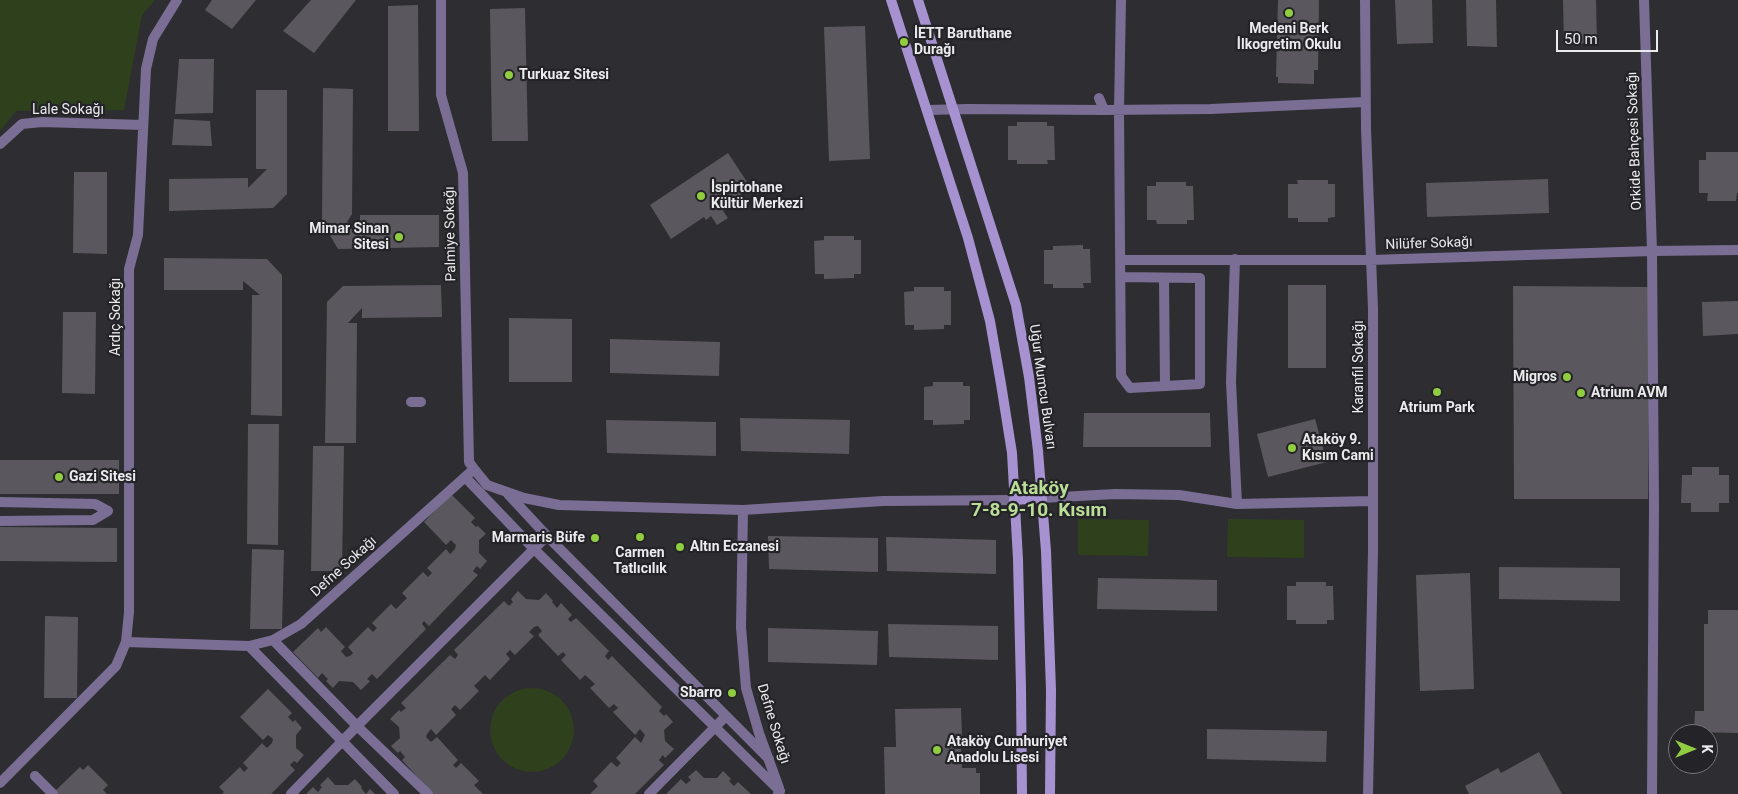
<!DOCTYPE html>
<html>
<head>
<meta charset="utf-8">
<style>
	body { margin:0 }
	#map { position:relative; width:1738px; height:794px; overflow:hidden; background:#2e2d31; font-family:Roboto,sans-serif }
	canvas { display:block }
	.north { position:absolute; left:1668px; top:724px; width:50px; height:50px; box-sizing:border-box; background:#242327; border:1px solid #747377; border-radius:50%; rotate:90deg; font-size:14px; font-weight:700; line-height:20px; text-align:center; color:#ebebee }
	.north::after { content:''; display:block; margin:auto; width:18px; height:22px; background:#90cd41; clip-path:polygon(50% 0,100% 100%,50% 72%,0 100%) }
	.scale { position:absolute; left:1556px; top:30px; width:102px; height:22px; box-sizing:border-box; border:2px solid #ebebee; border-top:0; padding-left:6px; font-size:15px; line-height:18px; white-space:nowrap; color:#ebebee; -webkit-text-stroke:4px #242327; paint-order:stroke }
</style>
</head>
<body>
<div id="map">
<canvas width="1738" height="794"></canvas>
<div class="north">K</div>
<div class="scale">50 m</div>
</div>
<script>
const c = document.querySelector('canvas').getContext('2d');
c.lineJoin = 'round';
function fillPath(path, color) {
  c.fillStyle = color;
  c.fill(path, 'evenodd');
}
function poly(rows) {
  const path = new Path2D();
  for (const r of rows) {
    if (r.length === 3) {
      path.moveTo(r[0] + r[2], r[1]);
      path.arc(r[0], r[1], r[2], 0, 2 * Math.PI);
      continue;
    }
    path.moveTo(r[0], r[1]);
    for (let i = 2; i < r.length; i += 2) path.lineTo(r[i], r[i + 1]);
  }
  return path;
}
function strokePath(path, color, width, dash) {
  c.strokeStyle = color;
  c.lineWidth = width;
  c.lineCap = dash ? 'butt' : 'round';
  c.setLineDash(dash || []);
  c.stroke(path);
}
function write(font, color, halo, rows, align = 'center') {
  c.font = font + ' Roboto,sans-serif';
  c.lineWidth = 4.5;
  c.setLineDash([]);
  c.textBaseline = 'middle';
  c.strokeStyle = halo;
  c.fillStyle = color;
  for (const [text, x, y, turn = 0] of rows) {
    c.save();
    c.translate(x, y);
    c.rotate((+turn || 0) * Math.PI / 180);
    c.textAlign = isNaN(turn) ? turn : align;
    if (halo) c.strokeText(text, 0, 0);
    c.fillText(text, 0, 0);
    c.restore();
  }
}
fillPath(poly([
	[0,0,155,0,142,15,124,110,16,111,0,131],
	[1078,519,1149,520,1148,556,1078,555],
	[1228,519,1304,520,1304,558,1227,557],
	[532,730,42]
]), '#2f401d');
fillPath(poly([
	[212,0,256,0,232,29,205,10],
	[311,0,356,0,314,53,283,31],
	[1278,0,1319,0,1318,70,1314,70,1314,84,1278,83,1278,77,1276,77],
	[1395,0,1432,0,1433,43,1397,44],
	[1466,0,1496,0,1497,47,1467,46],
	[1563,0,1596,0,1597,43,1564,44],
	[418,5,419,131,388,131,388,6],
	[525,8,528,141,492,141,490,9],
	[865,26,870,159,829,161,824,27],
	[179,59,214,59,213,113,175,114],
	[323,88,353,89,352,214,347,222,360,227,360,215,439,215,439,247,338,249,322,222],
	[256,90,287,90,287,194,273,208,169,211,169,179,248,178,248,188,267,169,256,169],
	[174,119,210,121,212,146,172,145],
	[1017,122,1047,122,1047,126,1054,126,1055,160,1047,160,1048,164,1017,164,1017,160,1008,160,1008,126,1017,126],
	[1706,152,1738,152,1738,193,1737,193,1736,201,1707,201,1708,193,1699,193,1699,160,1706,160],
	[728,153,751,188,727,204,729,207,723,211,728,218,717,225,711,216,706,220,704,217,671,239,650,205],
	[74,172,107,172,107,254,73,253],
	[1548,179,1549,213,1427,217,1426,183],
	[1297,180,1328,180,1328,184,1335,184,1335,217,1328,218,1328,222,1298,222,1298,218,1288,218,1288,184,1298,184],
	[1156,182,1186,182,1186,186,1193,186,1194,220,1187,220,1187,224,1157,224,1156,220,1147,220,1147,186,1156,186],
	[824,236,854,236,854,240,861,240,861,274,854,274,854,278,824,279,824,274,815,274,814,241,824,240],
	[1083,245,1083,249,1090,249,1091,283,1083,283,1084,288,1053,288,1053,284,1044,284,1044,250,1053,250,1053,246],
	[164,258,267,259,282,275,282,416,251,415,252,295,260,295,243,281,243,290,164,290],
	[441,285,442,317,362,318,362,308,348,323,357,323,356,443,325,443,327,302,343,286],
	[1288,285,1326,285,1326,368,1288,368],
	[1513,286,1649,287,1648,499,1514,499],
	[914,287,944,287,944,291,951,291,951,325,944,325,944,329,914,330,914,325,905,325,904,292,914,291],
	[1738,301,1738,334,1703,336,1702,302],
	[63,312,96,312,95,394,62,393],
	[509,318,572,319,572,382,509,382],
	[610,339,720,342,719,376,610,373],
	[933,382,963,382,963,386,970,386,970,420,964,420,964,424,933,425,933,420,924,420,924,387,933,386],
	[1084,413,1210,413,1211,447,1083,447],
	[740,418,850,420,849,454,741,451],
	[1315,419,1327,462,1268,477,1257,434],
	[606,420,716,422,716,456,607,453],
	[248,424,279,424,278,545,247,544],
	[313,446,344,446,342,571,311,571],
	[0,460,119,460,119,494,0,494],
	[1692,467,1719,467,1719,475,1729,475,1729,503,1719,503,1719,512,1691,512,1691,503,1681,503,1682,475,1692,475],
	[451,494,475,518,471,522,476,527,478,526,486,534,479,540,479,553,487,561,480,569,477,566,473,571,478,575,429,626,424,621,422,624,426,629,377,679,372,674,367,679,370,681,361,690,353,682,339,681,333,688,326,681,328,679,322,673,318,678,293,652,318,628,321,632,326,627,345,647,341,651,346,657,350,656,353,653,348,647,368,627,373,632,377,628,372,623,391,604,396,609,407,598,402,593,423,572,428,577,432,573,427,568,446,549,450,554,455,549,456,545,451,540,446,545,424,522],
	[0,527,117,528,117,562,0,561],
	[768,536,878,538,878,572,769,569],
	[886,537,996,540,996,574,887,571],
	[252,549,284,550,282,629,250,629],
	[1499,567,1620,568,1620,601,1499,599],
	[1470,573,1474,689,1420,691,1416,575],
	[1098,578,1217,580,1217,611,1097,609],
	[1296,582,1326,582,1326,586,1333,586,1334,620,1327,620,1327,624,1296,624,1296,620,1287,620,1287,586,1296,586],
	[518,591,526,599,539,600,546,593,553,601,552,602,557,608,561,603,572,615,568,619,571,622,576,618,609,651,605,656,608,660,612,656,662,707,659,711,664,716,666,714,673,722,664,730,665,741,674,749,665,758,663,755,659,760,664,765,635,794,590,794,598,786,593,781,611,762,617,767,621,763,616,758,635,737,641,743,645,735,640,729,635,735,613,712,618,708,614,704,609,708,590,688,595,684,585,675,580,680,561,660,566,655,563,652,558,656,538,635,542,631,538,626,534,627,529,632,534,636,515,655,510,650,506,654,510,659,490,680,485,675,474,686,479,691,460,710,455,705,451,709,456,715,436,735,431,729,427,734,426,737,431,742,437,737,458,760,453,765,456,768,461,763,479,781,474,785,483,794,433,794,402,760,405,757,400,751,398,753,391,746,400,738,399,727,390,719,399,710,401,712,406,708,401,703,450,655,455,659,458,655,454,650,504,601,509,606,513,602,511,599],
	[1708,610,1738,610,1738,733,1694,732,1695,711,1704,711,1704,624,1708,624],
	[45,616,78,617,77,698,44,698],
	[888,624,998,626,998,660,889,657],
	[768,628,878,631,877,665,768,662],
	[268,689,292,713,288,717,293,722,295,720,302,728,296,735,296,748,304,755,297,763,294,761,290,765,295,770,271,794,222,794,224,792,219,787,240,767,244,772,248,768,243,763,262,743,267,748,272,743,273,739,268,735,263,740,240,717],
	[961,708,962,737,954,737,954,749,961,749,962,768,976,768,976,773,980,773,980,794,885,794,884,747,896,747,895,709],
	[1207,729,1327,731,1326,762,1207,759],
	[1539,752,1562,794,1469,794,1465,786,1498,768,1501,773],
	[88,765,108,785,103,790,107,794,58,794,55,791,80,767,83,770],
	[696,770,704,778,717,778,723,771,731,779,729,781,734,786,738,782,751,794,666,794,681,779,686,784,691,780,688,777],
	[328,777,335,785,348,785,355,779,362,787,361,788,366,794,370,789,375,794,306,794,313,787,318,792,322,787,320,785]
]), '#5a585e');
strokePath(poly([
	[441,0,441,95,463,173,469,462,474,469],
	[1365,0,1366,129,1373,309,1373,550,1368,794],
	[1644,0,1652,251,1654,506,1652,794],
	[927,110,968,109,1104,110,1099,98],
	[1104,110,1211,109,1365,102],
	[0,144,22,124,42,122,143,125],
	[1235,259,1231,382,1237,504],
	[1121,260,1371,260,1652,251,1738,250],
	[1121,277,1200,278,1200,384,1130,388,1121,376,1119,110,1121,0],
	[1164,278,1165,386],
	[411,402,421,402],
	[465,477,534,549,780,791,778,794],
	[508,494,547,536,769,759],
	[1042,498,1115,494,1179,495,1237,504,1373,501],
	[0,502,95,504,108,511,93,520,0,521],
	[743,510,741,627,746,688,759,733,779,788],
	[273,640,357,726,428,794],
	[126,642,129,612,129,269,138,235,146,69,153,39,177,0],
	[249,646,394,794],
	[35,776,53,794],
	[0,783,116,666,126,642,249,646,273,640,301,624,474,469,487,485,524,498,559,505,743,510,883,501,1014,500],
	[291,794,357,726,547,536],
	[649,794,725,717]
]), '#7b6e95', 10);
strokePath(poly([
	[891,0,968,238,990,321,1001,384,1012,453,1018,559,1021,688,1022,794],
	[918,0,1016,305,1029,377,1038,451,1046,551,1051,690,1050,794],
	[1014,500,1042,498]
]), '#a692d0', 10);
for (const [x, y, r, color] of [
	[1289,13,5,"#90cd41"],
	[904,42,5,"#90cd41"],
	[509,75,5,"#90cd41"],
	[701,196,5,"#90cd41"],
	[399,237,5,"#90cd41"],
	[1567,377,5,"#90cd41"],
	[1437,392,5,"#90cd41"],
	[1581,393,5,"#90cd41"],
	[1292,448,5,"#90cd41"],
	[59,477,5,"#90cd41"],
	[640,537,5,"#90cd41"],
	[595,538,5,"#90cd41"],
	[680,547,5,"#90cd41"],
	[732,693,5,"#90cd41"],
	[937,750,5,"#90cd41"]
]) {
  const dot = new Path2D();
  dot.arc(x, y, r, 0, 2 * Math.PI);
  c.fillStyle = color;
  c.fill(dot);
  strokePath(dot, '#242327', 2);
}
write('bold 14px', '#ebebee', '#242327', [
	["Medeni Berk",1289,29,"center"],
	["İlkogretim Okulu",1289,45,"center"],
	["İETT Baruthane",914,34],
	["Durağı",914,50],
	["Turkuaz Sitesi",519,75],
	["İspirtohane",711,188],
	["Kültür Merkezi",711,204],
	["Mimar Sinan",389,229,"right"],
	["Sitesi",389,245,"right"],
	["Migros",1557,377,"right"],
	["Atrium AVM",1591,393],
	["Atrium Park",1437,408,"center"],
	["Ataköy 9.",1302,440],
	["Kısım Cami",1302,456],
	["Gazi Sitesi",69,477],
	["Marmaris Büfe",585,538,"right"],
	["Altın Eczanesi",690,547],
	["Carmen",640,553,"center"],
	["Tatlıcılık",640,569,"center"],
	["Sbarro",722,693,"right"],
	["Ataköy Cumhuriyet",947,742],
	["Anadolu Lisesi",947,758]
], 'left');
write('14px', '#ebebee', '#242327', [
	["Lale Sokağı",68,110],
	["Orkide Bahçesi Sokağı",1635,141,-92],
	["Palmiye Sokağı",451,234,-91],
	["Nilüfer Sokağı",1429,244,-2],
	["Ardıç Sokağı",116,317,-90],
	["Karanfil Sokağı",1359,367,-90],
	["Uğur Mumcu Bulvarı",1042,387,82],
	["Defne Sokağı",344,567,-42],
	["Defne Sokağı",773,724,73]
]);
write('bold 19px', '#bade98', '#242327', [
	["Ataköy",1039,489],
	["7-8-9-10. Kısım",1039,511]
]);
</script>
</body>
</html>
